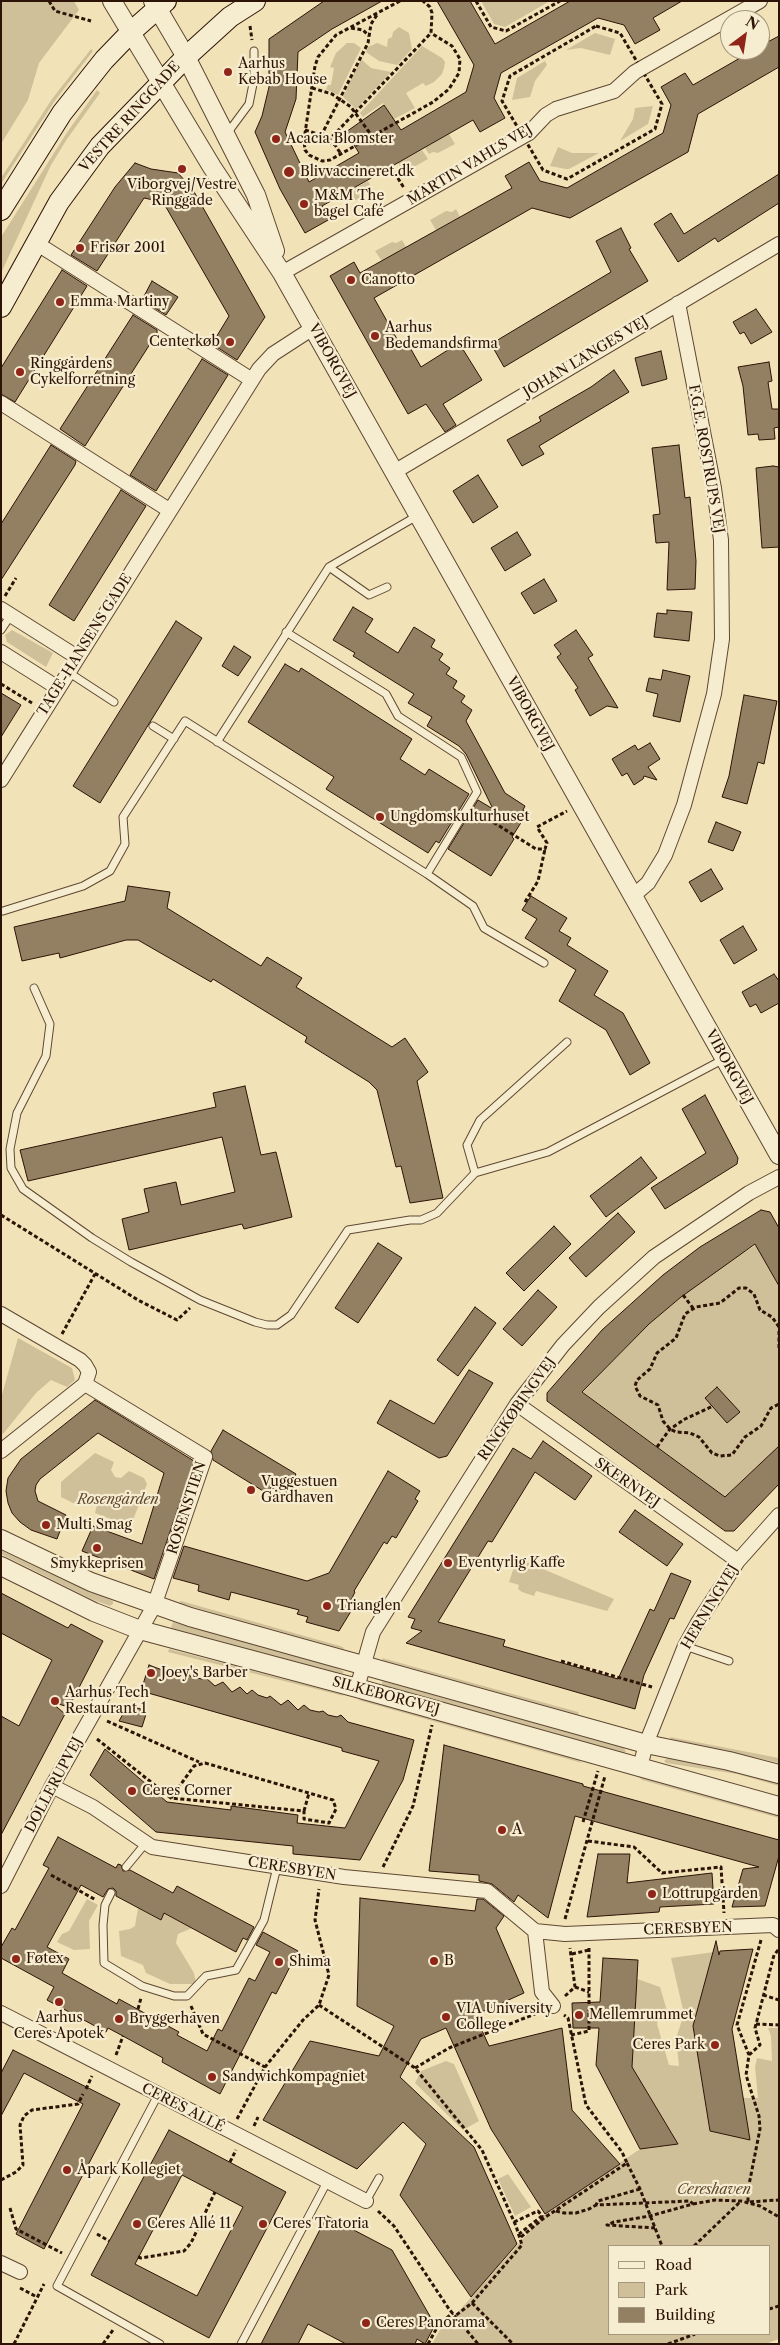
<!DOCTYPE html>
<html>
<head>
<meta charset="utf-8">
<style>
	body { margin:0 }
	#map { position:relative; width:780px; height:2345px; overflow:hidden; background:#f1e3b7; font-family:"Libre Caslon Text",serif }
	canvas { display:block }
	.frame { position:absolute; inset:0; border:2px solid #2d1306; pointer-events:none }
	.legend { position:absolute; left:608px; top:2245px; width:162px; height:90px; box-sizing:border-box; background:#f6edd0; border:1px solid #a6967f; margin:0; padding:6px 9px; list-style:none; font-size:15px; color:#2d1306 }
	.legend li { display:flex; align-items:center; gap:10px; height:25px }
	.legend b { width:25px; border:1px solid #a6967f }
	.north { position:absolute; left:720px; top:10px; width:50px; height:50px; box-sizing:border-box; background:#f6edd0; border:1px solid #a6967f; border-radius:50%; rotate:31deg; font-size:14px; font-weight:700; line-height:20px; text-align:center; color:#2d1306 }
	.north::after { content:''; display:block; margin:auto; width:18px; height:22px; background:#8f2418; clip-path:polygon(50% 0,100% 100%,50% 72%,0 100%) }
</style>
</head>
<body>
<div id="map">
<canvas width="780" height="2345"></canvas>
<div class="frame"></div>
<ul class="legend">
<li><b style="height:6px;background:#f6edd0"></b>Road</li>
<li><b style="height:14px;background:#d0c099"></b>Park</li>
<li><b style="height:14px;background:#937f62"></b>Building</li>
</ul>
<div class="north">N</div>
</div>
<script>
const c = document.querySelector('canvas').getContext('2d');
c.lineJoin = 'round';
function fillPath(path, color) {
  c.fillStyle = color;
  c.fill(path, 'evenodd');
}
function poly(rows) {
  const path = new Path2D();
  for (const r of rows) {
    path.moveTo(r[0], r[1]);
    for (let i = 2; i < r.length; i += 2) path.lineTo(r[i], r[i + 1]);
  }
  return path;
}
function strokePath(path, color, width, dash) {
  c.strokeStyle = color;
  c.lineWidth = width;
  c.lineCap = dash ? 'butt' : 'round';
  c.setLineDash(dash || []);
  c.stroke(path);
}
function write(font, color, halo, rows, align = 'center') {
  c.font = font + ' "Libre Caslon Text",serif';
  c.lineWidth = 4.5;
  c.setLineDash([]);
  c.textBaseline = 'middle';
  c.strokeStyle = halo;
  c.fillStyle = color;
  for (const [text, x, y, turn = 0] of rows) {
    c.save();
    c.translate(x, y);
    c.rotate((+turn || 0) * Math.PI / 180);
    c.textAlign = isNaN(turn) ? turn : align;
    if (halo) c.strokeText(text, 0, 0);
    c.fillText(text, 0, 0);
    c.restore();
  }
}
fillPath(poly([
	[1,1,74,1,79,10,39,63,28,100,1,144],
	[481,1,550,1,505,27,494,24],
	[399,27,409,33,412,49,397,65,379,61,366,52,368,47,377,43,387,47,388,39,392,37,393,32],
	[595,33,615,39,610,55,581,48,566,50],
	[347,43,354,43,361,48,338,95,326,89,328,85,331,85,334,68,330,67,336,53],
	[422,46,442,58,445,62,444,68,442,74,434,82,426,86,423,83,406,93,415,108,394,119,383,103,363,117,360,113],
	[91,49,93,51,54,102,1,184,1,178,52,99],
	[361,59,371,68,391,72,356,109,343,97],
	[545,61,547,65,535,81,530,97,512,100,517,78],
	[97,90,100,93,67,139,51,165,1,273,1,237,66,134],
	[653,106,648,124,620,141,633,119,635,108],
	[449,134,455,144,438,153,433,152,429,154,425,148],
	[558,147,572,153,599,153,569,169,566,169,550,166],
	[422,150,428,159,410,169,406,167,402,169,398,163],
	[368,181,373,190,356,200,347,201,344,194],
	[456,209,460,217,436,230,430,220,446,211,452,212],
	[402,240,406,247,382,261,375,251,392,242,396,243],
	[12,630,53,653,46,667,7,642,5,635],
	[756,1245,779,1286,779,1447,734,1488,727,1498,583,1392,649,1324,681,1297,716,1270],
	[18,1338,72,1368,75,1380,67,1387,51,1380,36,1393,3,1434,1,1433,1,1398],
	[95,1453,114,1462,111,1470,115,1477,121,1478,129,1471,144,1478,147,1484,133,1520,123,1524,95,1513,97,1505,81,1499,77,1505,61,1497,61,1482],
	[1,1550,113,1601,113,1604,110,1606,91,1599,1,1554],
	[517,1558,614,1599,607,1611,536,1591,534,1596,522,1592,518,1589,519,1585,509,1582],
	[181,1601,340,1646,344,1648,343,1649,228,1617,183,1604,179,1602],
	[173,1622,337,1668,344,1672,342,1674,171,1628],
	[169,1649,341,1694,344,1696,168,1652],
	[382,1658,578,1712,579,1715,383,1660],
	[383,1681,624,1748,626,1752,622,1753,394,1689,381,1685],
	[362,1699,578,1760,582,1763,358,1700],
	[670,1737,779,1758,779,1763,671,1739],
	[667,1758,737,1772,779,1783,779,1786,737,1774,666,1763,664,1761],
	[638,1776,779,1816,779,1818,642,1780],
	[87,1899,98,1905,89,1921,90,1949,74,1950,57,1942,62,1934,69,1931],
	[138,1908,160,1920,164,1913,192,1928,178,1934,176,1943,194,1973,196,1984,170,1984,146,1973,143,1965,121,1956,119,1931,130,1929,135,1926],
	[714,1952,693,2026,710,2131,750,2140,741,2098,758,2098,755,2067,757,2058,772,2061,771,2036,768,2028,779,2028,779,2339,765,2344,432,2344,441,2328,452,2319,545,2214,640,2149,678,2144,632,2067,637,1979,660,1987,667,2011,661,2010,657,2024,669,2065,679,2066,676,2038,684,2014,671,1958],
	[609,2246,769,2246,769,2334,609,2334],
	[446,2061,454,2064,479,2121,463,2130,415,2083,421,2071],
	[508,2174,531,2207,515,2216,498,2179]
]), '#d0c099');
const building = poly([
	[324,1,382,1,332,29,298,52,296,99,285,132,309,182,359,153,346,132,384,105,401,130,466,92,474,65,437,1,470,1,495,44,570,1,682,1,653,18,660,30,635,44,624,25,598,18,501,73,494,98,505,118,480,132,473,120,322,206,330,219,305,233,280,189,255,132,262,116,269,87,269,39,324,1],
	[779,36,779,67,698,114,688,152,570,218,532,208,374,298,402,348,408,344,421,367,459,343,482,380,443,404,456,425,445,432,426,404,408,414,330,276,354,262,360,273,512,188,505,176,529,162,540,181,567,188,663,133,671,105,661,87,685,73,693,85,754,50,760,50,760,46,779,36],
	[135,163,151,169,178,173,193,190,265,317,237,360,212,344,229,316,163,202,144,198,97,271,71,255,115,187,135,163],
	[779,174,779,203,718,242,715,238,678,262,654,224,671,213,684,234,779,174],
	[621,228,631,248,629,249,648,281,504,367,491,344,611,272,596,241,621,228],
	[62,270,87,286,15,402,1,394,1,368,62,270],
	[152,281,178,297,166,315,142,300,152,281],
	[756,309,772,332,751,344,744,332,740,334,733,322,756,309],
	[133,315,157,330,157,333,85,446,60,429,133,315],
	[661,351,667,379,642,386,635,358,661,351],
	[202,359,228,375,156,491,130,475,202,359],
	[769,362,772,381,768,382,772,409,779,409,779,427,774,428,775,439,759,440,758,434,748,435,743,386,738,367,769,362],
	[614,370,629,392,539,446,544,454,522,466,507,440,541,421,539,417,591,387,614,370],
	[51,445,76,461,75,465,1,580,1,524,51,445],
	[679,445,685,498,690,497,696,561,695,589,667,590,669,542,656,543,653,515,660,514,652,448,679,445],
	[773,466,779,467,779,547,762,548,756,468,773,466],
	[478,475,498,507,473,523,453,491,478,475],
	[121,490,146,506,74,621,49,605,121,490],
	[517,532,531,555,505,571,491,548,517,532],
	[544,579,557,601,534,614,521,593,544,579],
	[353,607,373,619,365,632,398,653,414,627,435,640,431,647,443,654,439,660,450,668,446,674,457,681,453,688,465,696,461,702,472,710,466,721,505,793,525,806,523,810,527,813,512,837,514,839,491,876,448,849,478,800,493,809,466,754,459,746,427,726,432,717,408,703,414,694,353,656,355,653,333,640,353,607],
	[667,610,692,612,689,641,654,637,657,613,667,614,667,610],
	[176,621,202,638,100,803,73,786,176,621],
	[576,630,593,655,588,658,618,708,607,706,590,716,575,690,578,688,557,657,561,654,554,645,576,630],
	[234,646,251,657,238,676,222,666,234,646],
	[285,664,299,672,301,668,412,739,400,759,425,775,429,769,469,794,439,843,436,841,428,853,326,789,334,777,248,722,285,664],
	[663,670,690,676,680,722,653,716,658,694,646,691,649,678,661,680,663,670],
	[1,693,21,705,1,737,1,693],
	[744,695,777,701,764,764,758,762,747,804,722,797,729,776,744,695],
	[650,743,660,759,648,767,657,780,644,776,643,779,634,785,627,773,622,776,612,759,635,745,638,750,650,743],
	[716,822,741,832,733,851,708,842,716,822],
	[711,869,723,889,701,902,689,882,711,869],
	[128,886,170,892,167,908,261,966,267,957,302,978,296,987,392,1047,405,1038,428,1072,417,1081,443,1198,410,1203,401,1166,396,1167,377,1090,369,1082,305,1042,307,1037,213,979,211,982,138,940,126,940,60,958,59,953,22,961,14,927,125,901,128,886],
	[531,896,567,918,559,931,571,938,567,945,608,971,594,995,623,1013,650,1063,630,1075,606,1030,559,1001,576,970,525,938,537,919,522,910,531,896],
	[743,926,757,950,734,964,720,940,743,926],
	[774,974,779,981,779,1003,761,1013,756,1004,750,1007,742,992,774,974],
	[245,1086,261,1155,276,1152,292,1217,244,1229,242,1224,129,1250,122,1219,149,1212,144,1189,176,1182,181,1205,235,1192,222,1137,28,1181,20,1150,216,1107,213,1093,245,1086],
	[705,1095,738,1158,737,1164,665,1209,651,1188,706,1153,682,1109,705,1095],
	[641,1157,657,1178,606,1217,590,1196,641,1157],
	[761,1210,770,1212,779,1228,779,1286,755,1244,681,1297,649,1324,582,1392,725,1497,779,1446,779,1484,734,1531,725,1531,547,1401,547,1393,602,1330,663,1275,700,1247,761,1210],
	[618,1213,635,1232,586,1277,569,1258,618,1213],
	[554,1226,571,1244,524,1291,506,1273,554,1226],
	[378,1243,402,1258,358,1323,335,1308,378,1243],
	[538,1290,557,1307,522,1346,503,1329,538,1290],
	[475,1307,496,1323,458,1376,437,1360,475,1307],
	[469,1370,493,1383,447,1456,439,1458,377,1423,390,1400,434,1424,469,1370],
	[717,1387,740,1412,727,1423,705,1398,717,1387],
	[95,1400,194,1461,154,1579,82,1551,93,1526,142,1544,164,1473,98,1433,40,1479,36,1485,35,1491,38,1501,66,1515,57,1539,31,1530,20,1522,12,1513,8,1503,6,1491,8,1478,21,1459,95,1400],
	[223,1430,296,1474,285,1495,271,1487,268,1494,213,1460,211,1451,223,1430],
	[543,1441,592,1476,575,1500,535,1472,492,1542,488,1541,438,1622,505,1640,503,1646,618,1679,650,1609,654,1611,671,1573,691,1581,674,1619,670,1618,644,1675,635,1709,406,1643,422,1631,411,1628,415,1619,408,1617,513,1448,531,1459,543,1441],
	[388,1471,420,1491,415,1499,418,1501,396,1538,392,1536,387,1544,384,1542,354,1591,355,1592,351,1600,356,1603,339,1631,306,1622,308,1617,297,1614,299,1610,231,1592,229,1600,198,1591,199,1585,173,1578,184,1546,307,1581,329,1573,388,1471],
	[635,1510,683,1544,667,1566,619,1532,635,1510],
	[1,1593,68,1628,71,1624,103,1641,69,1707,51,1702,65,1714,1,1835,1,1716,19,1726,52,1660,1,1633,1,1593],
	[149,1665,178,1676,179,1673,184,1675,188,1673,191,1677,202,1679,205,1677,215,1686,223,1682,232,1692,240,1687,247,1694,252,1690,258,1695,267,1698,270,1696,281,1705,288,1700,298,1710,304,1705,310,1710,319,1712,323,1711,328,1715,337,1717,341,1715,348,1722,414,1740,403,1780,360,1860,293,1854,293,1846,156,1832,90,1775,105,1749,167,1802,231,1810,231,1806,298,1815,297,1823,345,1828,379,1761,342,1751,342,1748,141,1691,149,1665],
	[128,1705,147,1711,142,1727,119,1721,128,1705],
	[444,1745,583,1784,583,1786,779,1840,779,1856,765,1906,732,1907,743,1869,759,1867,575,1816,548,1918,518,1895,514,1902,492,1884,479,1881,479,1875,429,1871,444,1745],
	[58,1837,116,1868,118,1864,121,1865,123,1871,130,1870,173,1893,177,1886,254,1927,247,1940,243,1938,236,1952,164,1913,161,1920,116,1896,116,1891,113,1888,108,1889,103,1897,81,1885,47,1947,69,1959,62,1973,117,2004,119,1999,179,2032,177,2035,207,2051,218,2029,222,2031,249,1978,255,1981,270,1952,256,1945,263,1932,298,1951,276,1994,272,1992,220,2094,162,2062,163,2058,123,2036,108,2028,106,2032,47,2000,54,1987,1,1958,1,1947,12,1928,15,1930,49,1868,43,1865,58,1837],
	[598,1854,630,1854,627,1883,712,1873,714,1904,660,1907,659,1912,587,1917,598,1854],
	[360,1898,475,1911,477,1899,483,1899,504,1916,496,1928,524,1993,475,2015,489,2046,562,2028,572,2110,620,2164,545,2214,491,2129,446,2028,421,2039,400,2077,474,2147,517,2244,471,2297,400,2195,426,2144,403,2122,357,2169,263,2120,310,2041,379,2056,394,2026,357,2006,360,1898],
	[716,1941,719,1955,720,1951,753,1949,732,2029,750,2140,710,2131,693,2026,716,1941],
	[603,1958,638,1960,632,2067,678,2144,640,2149,596,2065,599,2028,573,2028,572,2003,600,2002,603,1958],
	[13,2050,120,2104,44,2249,16,2234,83,2104,24,2073,1,2116,1,2073,13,2050],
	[169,2130,286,2192,209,2338,91,2275,169,2130],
	[182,2175,243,2207,197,2296,135,2264,182,2175],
	[327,2216,392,2250,435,2325,425,2344,417,2339,415,2344,346,2344,308,2324,298,2344,261,2344,327,2216]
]);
fillPath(building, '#937f62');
strokePath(building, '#2d1306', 1);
const service = poly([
	[226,135,249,104,254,79,254,51],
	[329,567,369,595,387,587],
	[1,630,11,615],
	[286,632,386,694,398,716,461,757,477,792,427,874],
	[68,672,114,702],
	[153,726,174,739],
	[217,742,329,567,417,516],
	[3,911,83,886,110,871,125,844,123,817,185,721,427,874,473,906,484,928,544,963],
	[34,988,50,1024,46,1056,17,1113,10,1149,11,1168,23,1189,92,1238,131,1262,200,1300,255,1322,267,1325,277,1325,291,1315,348,1230,410,1220,421,1220,437,1213,475,1173,548,1152,724,1059],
	[475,1173,467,1145,480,1120,567,1042],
	[685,1646,729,1661],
	[126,1867,145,1844],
	[111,1893,105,1905,103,1925,104,1963,142,1986,174,1996,187,1996,206,1976,236,1970,264,1920,277,1867],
	[158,2095,57,2286,160,2344],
	[366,2201,379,2178],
	[241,2344,327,2182]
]);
const minor = poly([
	[36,243,252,380],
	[282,273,529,133,546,115,556,109,614,91,635,72,760,1],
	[1,403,169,510],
	[394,472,779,244],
	[1,609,77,657],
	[1,652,58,688],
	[1,780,259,369,273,354,313,328],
	[633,896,648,883,665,855,684,805,714,694,722,639,721,540,714,488,678,303],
	[1,1314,80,1360,85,1365,89,1372,85,1384,1,1451],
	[517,1404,738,1561],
	[357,1688,373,1632,517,1404,563,1345,599,1307,654,1257,749,1193,779,1177],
	[640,1767,646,1744,685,1646,699,1621,738,1561,779,1515],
	[52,1786,93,1807,152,1847,344,1877,487,1891,535,1931,565,1934,773,1925,779,1930],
	[1,1886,52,1786,154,1606,205,1457,85,1384],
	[535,1931,542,1992,553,2006],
	[1,2013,366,2201],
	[1,2263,20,2272]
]);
const tertiary = poly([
	[112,1,212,167,282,273,779,1155],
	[153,1,186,57,256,195,275,251],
	[1,1539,91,1582,190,1617,646,1744,729,1761,779,1774],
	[1,1566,94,1612,140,1630,357,1688,779,1806]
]);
const secondary = poly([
	[1,210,62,113,104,60,131,32,166,1],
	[1,307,59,202,100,146,186,57,230,17,255,1]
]);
strokePath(service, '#5e4732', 9);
strokePath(minor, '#5e4732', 16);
strokePath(tertiary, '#5e4732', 20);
strokePath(secondary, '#2d1306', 22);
strokePath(poly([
	[49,1,55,11,91,21],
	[400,1,336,35,318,57,315,66,304,140,305,150,309,155,322,161,330,160,433,102,449,89,459,73,460,59,452,46,431,33],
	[476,1,491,27,506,31,560,1],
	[250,26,252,40],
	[596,26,620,33,662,104,655,129,567,179,543,170,502,101,510,76,596,26],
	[351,28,363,30,369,36],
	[312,88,332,94,351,107,377,143],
	[305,130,318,134,326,141,335,145,341,154],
	[321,136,368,43,371,24,377,15],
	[328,141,431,33,432,13,430,7,423,1],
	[391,167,404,188],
	[5,596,16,578],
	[1,684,32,703],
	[477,812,536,849,545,849,547,843,537,827,567,811],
	[525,902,538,881,545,849],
	[1,1215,138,1300,177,1320,190,1308],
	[683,1295,693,1308],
	[779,1327,772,1317,760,1310,754,1294,746,1288,739,1288,720,1303,696,1307,685,1314,676,1338,657,1353,650,1369,637,1380,635,1386,640,1396,658,1405,663,1421,670,1429,676,1432,690,1433,699,1437,712,1453,720,1456,732,1455,745,1437,761,1426,771,1408,779,1404],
	[779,1331,779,1348],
	[62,1334,95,1274],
	[657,1447,670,1429,685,1419,713,1406],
	[561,1661,652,1687],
	[107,1721,199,1762],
	[97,1739,171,1798,304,1811,304,1819,329,1823,336,1809,333,1800,205,1763,194,1766,171,1798],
	[304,1811,309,1793],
	[583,1822,598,1771],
	[588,1841,634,1847,662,1873,721,1867,724,1913],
	[383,1867,413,1806,432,1725],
	[51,1875,96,1900],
	[565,1919,605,1776],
	[761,1940,737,2025,749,2055,746,2075,759,2116,760,2129,748,2190,748,2202,779,2200],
	[572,1954,589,1950],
	[575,1987,589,1992],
	[763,1995,779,2000],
	[565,1996,575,1987,570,1948],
	[319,2005,415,2068,482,2150,516,2226,522,2245,472,2303,455,2316],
	[191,2006,203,2034,265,2067],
	[138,2009,141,1998],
	[756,2024,779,2025],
	[571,2035,589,2031,589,1948],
	[116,2055,123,2036],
	[749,2055,760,2045,755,2028,774,1955,779,1949],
	[415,2068,449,2048,540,2012],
	[86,2089,92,2076],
	[237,2119,265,2067,303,2020,319,2005,329,1975,315,1920,319,1889],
	[254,2126,258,2117],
	[230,2162,236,2150],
	[627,2163,640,2189,662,2246],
	[1,2180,16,2172,23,2165,20,2125,24,2116,32,2110,78,2104,83,2094],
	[640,2189,598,2201,596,2205,690,2201,693,2204,650,2216,614,2222,607,2225,655,2228],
	[693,2204,715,2200,741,2201,760,2206,779,2217],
	[10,2208,16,2229,62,2253],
	[378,2211,394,2226,449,2309,478,2344],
	[556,2211,564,2213,576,2213,589,2209,596,2205],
	[514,2222,538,2211,542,2216,519,2234],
	[97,2234,109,2241],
	[521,2237,544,2218,627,2163,622,2152,586,2105,568,2018,564,2015],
	[694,2246,741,2201],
	[138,2257,141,2258,184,2251,191,2243,215,2192],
	[20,2288,37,2297],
	[472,2303,513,2344],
	[769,2309,779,2306],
	[14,2344,44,2284],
	[103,2344,113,2330],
	[428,2344,439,2324,453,2313],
	[668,2344,695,2334]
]), '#2d1306', 3, [4, 2.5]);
strokePath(service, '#f6edd0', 7);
strokePath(minor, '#f6edd0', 14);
strokePath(tertiary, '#f6edd0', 18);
strokePath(secondary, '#f6edd0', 20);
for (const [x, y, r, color] of [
	[228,72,5,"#8f2418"],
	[276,139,5,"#8f2418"],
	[182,169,5,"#8f2418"],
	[289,172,6,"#8f2418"],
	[304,204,5,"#8f2418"],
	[80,248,5,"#8f2418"],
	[351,280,5,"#8f2418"],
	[60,302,5,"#8f2418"],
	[375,336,5,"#8f2418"],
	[230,342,5,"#8f2418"],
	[20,372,5,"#8f2418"],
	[380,817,5,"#8f2418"],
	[251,1490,5,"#8f2418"],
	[46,1525,5,"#8f2418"],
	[97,1548,5,"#8f2418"],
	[448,1563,5,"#8f2418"],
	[327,1606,5,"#8f2418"],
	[151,1673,5,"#8f2418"],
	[55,1701,5,"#8f2418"],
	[132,1791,5,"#8f2418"],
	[502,1830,5,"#8f2418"],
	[652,1894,5,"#8f2418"],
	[16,1959,5,"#8f2418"],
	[434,1961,5,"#8f2418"],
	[279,1962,5,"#8f2418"],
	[59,2002,5,"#8f2418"],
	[579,2015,5,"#8f2418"],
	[446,2017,5,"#8f2418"],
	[119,2019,5,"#8f2418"],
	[715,2045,5,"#8f2418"],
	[212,2077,5,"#8f2418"],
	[67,2170,5,"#8f2418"],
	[137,2224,5,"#8f2418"],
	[263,2224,5,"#8f2418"],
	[366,2323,5,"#8f2418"]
]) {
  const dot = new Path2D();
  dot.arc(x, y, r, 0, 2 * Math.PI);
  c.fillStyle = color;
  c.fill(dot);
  strokePath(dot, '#f6edd0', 2);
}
write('14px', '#2d1306', '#f6edd0', [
	["Aarhus",238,64],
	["Kebab House",238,80],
	["Acacia Blomster",286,139],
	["Blivvaccineret.dk",300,172],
	["Viborgvej/Vestre",182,185,"center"],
	["Ringgade",182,201,"center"],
	["M&M The",314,196],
	["bagel Café",314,212],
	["Frisør 2001",90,248],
	["Canotto",361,280],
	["Emma Martiny",70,302],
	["Aarhus",385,328],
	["Bedemandsfirma",385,344],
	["Centerkøb",220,342,"right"],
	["Ringgårdens",30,364],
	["Cykelforretning",30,380],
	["Ungdomskulturhuset",390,817],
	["Vuggestuen",261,1482],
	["Gårdhaven",261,1498],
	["Multi Smag",56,1525],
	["Eventyrlig Kaffe",458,1563],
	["Smykkeprisen",97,1564,"center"],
	["Trianglen",337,1606],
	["Joey's Barber",161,1673],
	["Aarhus Tech",65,1693],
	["Restaurant 1",65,1709],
	["Ceres Corner",142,1791],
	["A",512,1830],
	["Lottrupgården",662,1894],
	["Føtex",26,1959],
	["B",444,1961],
	["Shima",289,1962],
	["VIA University",456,2009],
	["College",456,2025],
	["Mellemrummet",589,2015],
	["Aarhus",59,2018,"center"],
	["Ceres Apotek",59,2034,"center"],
	["Bryggerhaven",129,2019],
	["Ceres Park",705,2045,"right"],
	["Sandwichkompagniet",222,2077],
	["Åpark Kollegiet",77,2170],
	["Ceres Allé 11",147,2224],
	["Ceres Tratoria",273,2224],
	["Ceres Panorama",376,2323]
], 'left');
write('14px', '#2d1306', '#f6edd0', [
	["VESTRE RINGGADE",130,117,-48],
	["MARTIN VAHLS VEJ",470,165,-31],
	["JOHAN LANGES VEJ",586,357,-31],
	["VIBORGVEJ",332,361,61],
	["F.G.E. ROSTRUPS VEJ",706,459,80],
	["TAGE-HANSENS GADE",85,645,-58],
	["VIBORGVEJ",530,714,61],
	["VIBORGVEJ",729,1067,61],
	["RINGKØBINGVEJ",517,1409,-55],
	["SKERNVEJ",627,1483,35],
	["ROSENSTIEN",187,1508,-72],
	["HERNINGVEJ",710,1607,-59],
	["SILKEBORGVEJ",386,1696,15],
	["DOLLERUPVEJ",54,1785,-62],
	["CERESBYEN",292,1869,9],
	["CERESBYEN",688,1929,-2],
	["CERES ALLÉ",183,2108,27]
]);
write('italic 14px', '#5e4732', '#f6edd0', [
	["Rosengården",118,1500],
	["Cereshaven",714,2190]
]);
</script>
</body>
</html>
